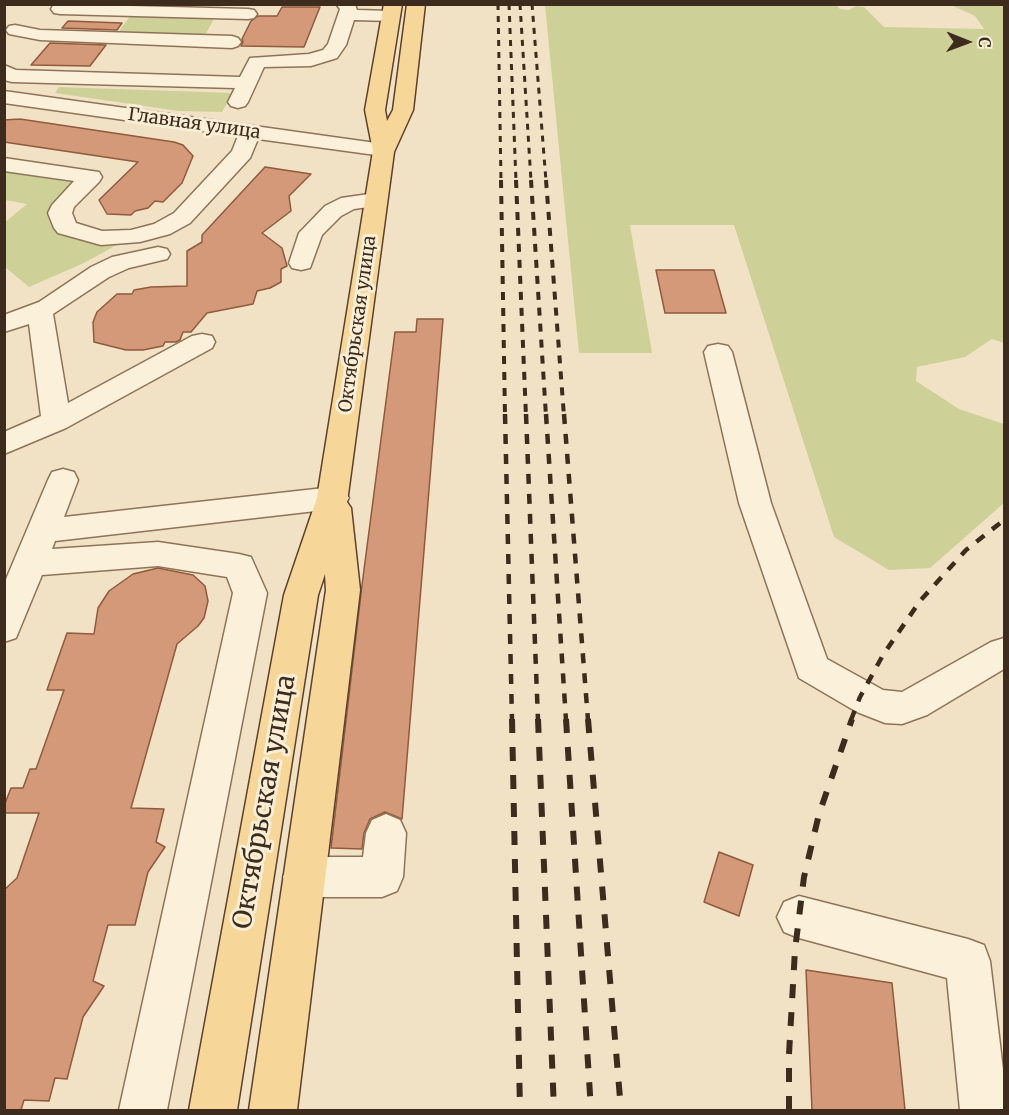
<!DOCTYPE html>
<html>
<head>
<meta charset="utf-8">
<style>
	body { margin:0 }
	#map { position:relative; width:1009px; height:1115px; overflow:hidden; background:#f2e2c5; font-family:Merriweather,serif }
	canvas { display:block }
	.frame { position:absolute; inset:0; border:6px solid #3d2c1e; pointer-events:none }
	.north { position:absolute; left:937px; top:12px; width:60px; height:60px; -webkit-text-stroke:4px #f8edd5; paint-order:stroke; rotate:91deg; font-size:16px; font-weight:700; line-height:24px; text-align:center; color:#3d2c1e }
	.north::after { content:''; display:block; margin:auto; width:21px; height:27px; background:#3d2c1e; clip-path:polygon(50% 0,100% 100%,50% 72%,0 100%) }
</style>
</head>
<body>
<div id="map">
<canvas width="1009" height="1115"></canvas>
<div class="frame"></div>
<div class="north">С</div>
</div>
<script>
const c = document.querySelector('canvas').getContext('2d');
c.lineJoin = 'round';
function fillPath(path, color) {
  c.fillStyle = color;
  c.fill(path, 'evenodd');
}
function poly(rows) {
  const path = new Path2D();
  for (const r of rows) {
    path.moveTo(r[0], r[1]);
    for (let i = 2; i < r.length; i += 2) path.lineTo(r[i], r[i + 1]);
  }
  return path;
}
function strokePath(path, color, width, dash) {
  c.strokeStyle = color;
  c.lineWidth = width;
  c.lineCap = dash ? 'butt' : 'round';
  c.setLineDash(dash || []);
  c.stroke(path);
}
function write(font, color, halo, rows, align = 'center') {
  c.font = font + ' Merriweather,serif';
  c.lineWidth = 6;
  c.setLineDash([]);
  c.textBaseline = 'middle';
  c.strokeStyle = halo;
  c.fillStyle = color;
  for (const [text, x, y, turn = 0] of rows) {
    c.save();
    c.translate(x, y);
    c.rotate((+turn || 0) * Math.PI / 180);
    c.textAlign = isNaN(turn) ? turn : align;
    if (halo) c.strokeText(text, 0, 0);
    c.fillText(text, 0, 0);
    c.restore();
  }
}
fillPath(poly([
	[545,5,836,5,840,9,849,10,856,6,864,7,884,27,984,29,975,16,951,5,1004,5,1004,343,992,339,965,357,917,367,916,381,959,409,1004,424,1004,503,930,568,889,570,834,537,734,225,630,225,652,353,579,353],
	[131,15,215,17,204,37,116,35],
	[59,87,233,93,222,112,179,111,55,93],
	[5,172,76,183,51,207,55,224,122,242,84,263,29,287,5,267,4,223,27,204,5,200]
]), '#cdd197');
const building = poly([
	[282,7,320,7,304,47,241,46,243,42,242,39,251,21,258,16,277,16,282,7],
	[68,21,122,23,117,30,62,28,68,21],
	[50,43,106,45,90,66,31,65,50,43],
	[20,119,174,142,183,145,193,156,182,183,163,202,155,201,148,208,135,211,131,215,107,214,99,200,138,162,4,142,4,120,20,119],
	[265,167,311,174,289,196,291,211,262,233,282,248,287,266,281,269,281,282,270,288,257,291,253,304,207,313,191,332,183,332,180,340,176,342,165,342,163,346,143,350,126,350,94,342,93,322,97,312,117,294,132,294,134,290,151,287,187,286,187,251,202,242,202,235,265,167],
	[656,270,714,270,726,313,665,313,656,270],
	[417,319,443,319,402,819,385,812,370,819,364,833,362,849,331,848,362,585,395,332,416,332,417,319],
	[158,568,193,575,205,586,208,601,204,618,198,626,177,644,131,808,164,809,156,842,165,847,148,872,135,925,108,925,93,981,104,986,83,1017,67,1079,55,1078,49,1101,24,1100,21,1110,4,1110,4,890,17,878,39,813,4,813,4,806,11,788,23,788,30,769,36,769,64,690,47,690,67,633,94,634,98,608,109,591,133,574,158,568],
	[719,852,753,865,739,916,704,902,719,852],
	[806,970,892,983,905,1110,812,1110,806,970]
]);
fillPath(building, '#d39978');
strokePath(building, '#905a3d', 1.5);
const minor = poly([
	[54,4,248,9,254,10,257,14,254,18,248,19,60,14,54,13,51,9,54,4],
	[336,4,355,4,357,10,391,11,397,12,400,16,397,20,391,21,354,20,346,45,337,58,311,66,264,67,248,102,245,106,238,108,231,106,228,102,235,88,12,82,4,80,4,65,16,70,240,77,250,58,309,54,323,50,328,44,340,9,336,4],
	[15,25,40,30,232,36,238,38,241,42,238,46,232,48,40,40,9,34,6,30,9,26,15,25],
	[4,91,383,144,391,145,394,150,391,155,383,156,258,139,250,158,190,223,170,234,140,242,101,245,58,233,54,228,48,213,52,205,74,181,4,171,4,158,99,172,102,177,99,182,74,207,72,213,76,223,102,231,131,230,154,224,174,213,232,151,238,136,4,103,4,91],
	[376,193,384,195,387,200,384,205,354,209,341,216,322,235,310,268,301,270,292,268,289,263,299,233,325,206,341,198,376,193],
	[158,247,167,249,170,254,167,259,129,268,109,277,53,314,68,403,192,336,202,334,212,336,215,342,212,348,66,428,4,454,4,432,41,416,29,324,4,332,4,315,39,302,91,267,112,257,158,247],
	[718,344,728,346,732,352,771,503,827,659,883,690,902,692,991,642,1004,638,1004,669,927,715,902,724,885,723,857,712,799,678,739,503,704,352,708,346,718,344],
	[63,469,74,472,78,480,64,517,333,487,344,490,349,498,344,506,333,509,55,541,52,549,158,542,239,554,251,557,267,593,167,1110,119,1110,233,593,227,577,158,566,42,575,16,638,4,642,4,584,48,480,52,472,63,469],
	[386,814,400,820,406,833,403,877,397,891,382,897,304,897,289,891,283,877,289,863,304,857,363,857,366,833,372,820,386,814],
	[799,896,968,939,984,945,990,961,1004,1078,1004,1110,960,1110,947,978,799,938,784,932,777,917,784,902,799,896]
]);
const major = poly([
	[384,4,402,4,385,110,387,121,393,110,407,4,425,4,413,110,394,152,347,502,351,508,360,590,297,1110,249,1110,326,590,325,574,318,595,237,1110,189,1110,284,595,317,498,373,151,365,110,384,4]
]);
strokePath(minor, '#8f7359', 3);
strokePath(major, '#5c412d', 3);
fillPath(minor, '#fbf0d9');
fillPath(major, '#f7d69a');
strokePath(poly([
	[498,4,501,181],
	[509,4,516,181],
	[520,4,531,181],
	[532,4,546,181]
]), '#3d2c1e', 3, [6, 6]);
strokePath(poly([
	[501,180,505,416],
	[516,180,526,416],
	[531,180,546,416],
	[546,180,564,416]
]), '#3d2c1e', 4, [8, 8]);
strokePath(poly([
	[505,414,512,720],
	[526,414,538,720],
	[546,414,566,720],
	[564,414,588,720],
	[851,720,860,697,883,655,920,601,966,550,1004,520]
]), '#3d2c1e', 4.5, [10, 10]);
strokePath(poly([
	[512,719,520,1110],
	[538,719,554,1110],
	[566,719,591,1110],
	[588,719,621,1110],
	[789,1110,789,1054,795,950,804,877,819,814,852,719]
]), '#3d2c1e', 6, [14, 14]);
write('18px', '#3d2c1e', '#f8edd5', [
	["Главная улица",194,124,8],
	["Октябрьская улица",358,324,-82]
]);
write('26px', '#3d2c1e', '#f8edd5', [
	["Октябрьская улица",265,802,-80]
]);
</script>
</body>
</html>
